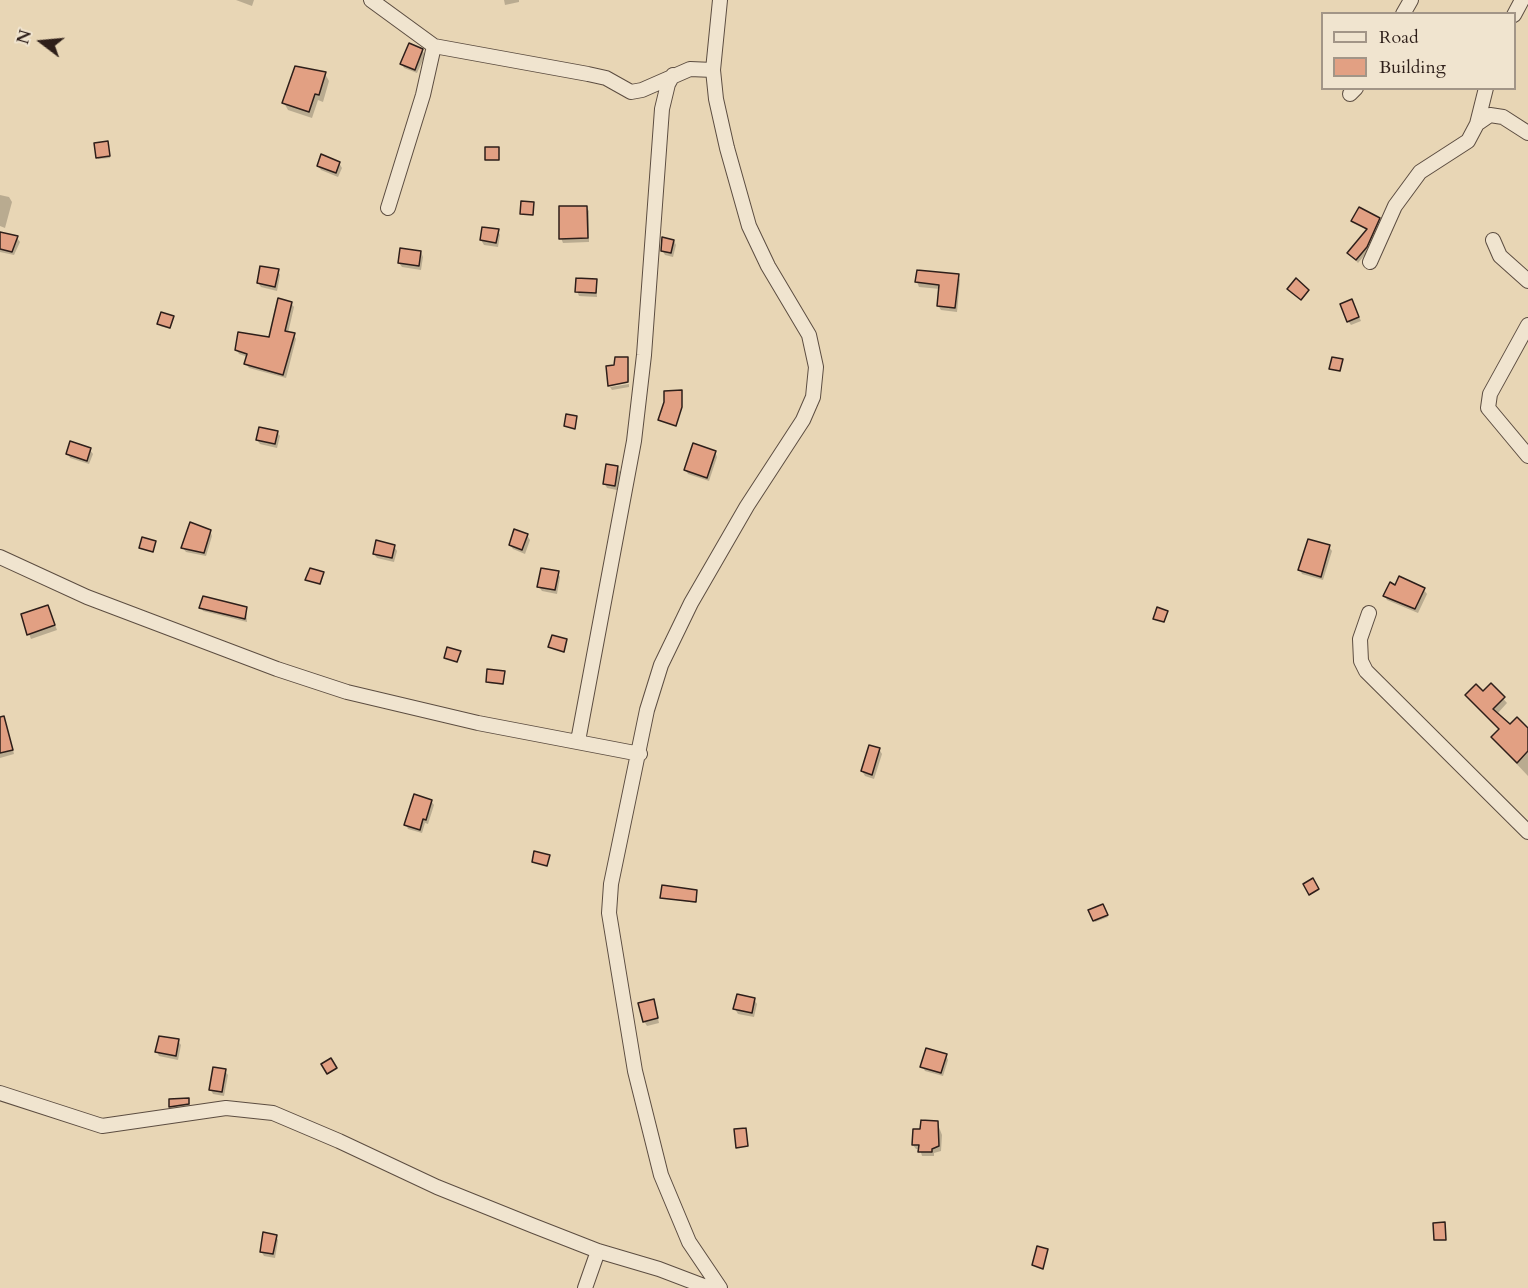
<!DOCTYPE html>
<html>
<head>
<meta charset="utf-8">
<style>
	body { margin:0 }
	#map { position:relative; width:1528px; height:1288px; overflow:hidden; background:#e8d6b5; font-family:Cardo,serif }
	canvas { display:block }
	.legend { position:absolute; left:1321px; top:12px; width:195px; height:78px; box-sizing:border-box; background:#f0e4cf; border:2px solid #a29587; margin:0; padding:8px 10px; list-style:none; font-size:18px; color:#2e1f1a }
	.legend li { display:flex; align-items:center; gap:12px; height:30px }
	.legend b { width:30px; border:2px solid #a29587 }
	.north { position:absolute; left:12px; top:12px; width:60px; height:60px; -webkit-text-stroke:4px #f0e4cf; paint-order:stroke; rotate:286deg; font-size:16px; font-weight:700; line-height:24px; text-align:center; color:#2e1f1a }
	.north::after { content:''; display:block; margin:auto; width:21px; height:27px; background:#2e1f1a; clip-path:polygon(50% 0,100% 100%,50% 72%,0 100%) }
</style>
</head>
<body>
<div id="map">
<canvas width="1528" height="1288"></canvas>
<ul class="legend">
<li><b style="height:8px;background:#f0e4cf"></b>Road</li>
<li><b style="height:16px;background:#e2a083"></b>Building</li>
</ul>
<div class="north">N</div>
</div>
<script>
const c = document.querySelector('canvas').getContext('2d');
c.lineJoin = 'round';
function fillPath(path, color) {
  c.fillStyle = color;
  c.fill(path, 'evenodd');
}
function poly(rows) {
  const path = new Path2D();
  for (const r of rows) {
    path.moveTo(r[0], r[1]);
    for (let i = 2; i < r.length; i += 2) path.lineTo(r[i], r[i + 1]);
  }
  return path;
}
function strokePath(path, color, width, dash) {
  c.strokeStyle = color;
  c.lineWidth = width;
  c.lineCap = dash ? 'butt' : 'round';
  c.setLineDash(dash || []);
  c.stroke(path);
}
fillPath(poly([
	[236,0,254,0,252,6],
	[504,0,519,0,519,2,505,5],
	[422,50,425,55,417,73,404,68,402,64],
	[325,74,329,81,323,102,318,100,312,118,288,110,284,103],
	[95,144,108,144,110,158,98,159],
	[339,163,342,168,338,177,321,170,318,166],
	[0,195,9,197,12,202,5,228,0,226],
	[586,207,589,211,589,242,563,243,561,238],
	[1379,219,1381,223,1368,251,1358,263,1349,253,1368,231,1353,221],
	[498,231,500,235,498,247,484,245,481,240],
	[0,234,17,238,20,242,14,255,0,252],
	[674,241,676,245,673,257,665,255,662,250],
	[421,252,423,257,421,270,402,267,399,263],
	[278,271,280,275,277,291,261,287,258,283],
	[958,276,960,280,957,312,941,310,938,306,940,289,919,287,917,282],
	[596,280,597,297,579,296,577,291],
	[291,303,294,307,288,333,294,335,296,339,286,378,249,368,246,364,248,357,239,354,236,349,270,339],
	[1354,305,1361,321,1351,325,1348,321],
	[173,317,170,329,160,326,159,324],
	[627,359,629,381,609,384,616,366],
	[629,384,629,387,612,390,610,387],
	[277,432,280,436,277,448,260,444,257,440],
	[90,450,93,454,89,464,70,458,68,454],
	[715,452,717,457,709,481,688,474,685,469],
	[617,467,620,472,617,490,607,488,605,484],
	[210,531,212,536,206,556,186,552,183,548],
	[527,535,530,540,525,554,513,549,510,545],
	[394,546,397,551,394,562,377,558,374,554],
	[1329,547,1332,551,1323,580,1302,574,1300,570],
	[558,573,560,577,557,594,542,591,539,587],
	[323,574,321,585,307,580],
	[1424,590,1427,594,1418,613,1387,600,1385,596],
	[201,607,246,609,247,622,203,611],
	[50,611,57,630,31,639,29,634],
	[566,641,564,653,550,647],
	[460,652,458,663,446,658],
	[504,673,504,685,488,683,487,681],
	[1491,685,1507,703,1497,714,1510,726,1528,730,1528,776,1496,742,1493,737,1500,730,1467,695,1483,693],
	[0,736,10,738,14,754,0,758],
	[879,749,882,754,874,779,865,776,862,771],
	[431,801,434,805,428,824,425,823,422,833,408,829,406,825],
	[696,891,696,903,662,898],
	[1103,906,1108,917,1095,922,1090,911],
	[754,999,757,1004,754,1017,738,1014,735,1009],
	[655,1005,659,1023,647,1026,644,1021],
	[178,1041,181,1045,178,1060,159,1056,157,1052],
	[946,1055,948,1060,943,1076,925,1071,922,1066],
	[225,1071,228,1075,224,1096,213,1094,211,1090],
	[188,1099,191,1108,173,1111,170,1107],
	[937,1122,942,1135,941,1151,934,1153,934,1156,922,1156,920,1149,916,1149,913,1145,922,1131],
	[276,1236,278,1240,275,1258,264,1256,261,1251]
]), '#0003');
const building = poly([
	[409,43,423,49,415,70,400,64,409,43],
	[295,66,326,72,319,95,315,94,309,112,282,103,295,66],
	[108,141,110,156,96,158,94,143,108,141],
	[485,147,499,147,499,160,485,160,485,147],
	[321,154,340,162,336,173,317,166,321,154],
	[521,201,534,202,533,215,520,214,521,201],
	[559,206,587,206,588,238,559,239,559,206],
	[1359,207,1380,218,1367,247,1356,260,1347,253,1367,229,1351,221,1359,207],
	[482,227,499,229,496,243,480,240,482,227],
	[0,232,18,236,12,252,0,249,0,232],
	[662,237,674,240,671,253,661,251,662,237],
	[400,248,421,251,419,266,398,263,400,248],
	[260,266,279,269,275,287,257,283,260,266],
	[917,270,959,274,955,308,937,306,939,285,915,282,917,270],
	[576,278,597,279,596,293,575,292,576,278],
	[1296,278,1309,290,1301,300,1287,289,1296,278],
	[278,298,292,302,285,331,295,333,283,375,244,364,247,354,235,350,238,332,269,337,278,298],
	[1352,299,1359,317,1347,322,1340,304,1352,299],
	[161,312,174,316,170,328,157,324,161,312],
	[615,357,628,357,628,382,608,386,606,366,614,365,615,357],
	[1332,357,1343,359,1340,371,1329,369,1332,357],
	[682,390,682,407,676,426,658,420,664,402,664,391,682,390],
	[566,414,577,416,575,429,564,426,566,414],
	[259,427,278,431,275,444,256,440,259,427],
	[70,441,91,448,87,461,66,454,70,441],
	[693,443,716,451,707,478,684,470,693,443],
	[606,464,618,466,615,486,603,484,606,464],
	[190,522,211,530,204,553,181,548,190,522],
	[514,529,528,534,522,550,509,545,514,529],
	[142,537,156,541,153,552,139,548,142,537],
	[1308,539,1330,545,1321,577,1298,570,1308,539],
	[376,540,395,545,392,558,373,554,376,540],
	[310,568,324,572,320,584,305,580,310,568],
	[541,568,559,571,555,590,537,587,541,568],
	[1399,576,1425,588,1415,609,1383,596,1390,582,1395,585,1399,576],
	[203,596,247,607,245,619,199,608,203,596],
	[48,605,55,625,27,635,21,614,48,605],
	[1157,607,1168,611,1164,622,1153,619,1157,607],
	[552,635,567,639,564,652,548,647,552,635],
	[447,647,461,651,457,662,444,658,447,647],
	[487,669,505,671,503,684,486,682,487,669],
	[1491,683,1505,697,1493,709,1510,724,1517,717,1528,728,1528,751,1517,763,1491,737,1499,729,1465,695,1476,684,1483,691,1491,683],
	[4,716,13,750,0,753,0,717,4,716],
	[869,745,880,748,872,775,861,771,869,745],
	[414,794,432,800,426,820,423,819,420,830,404,825,414,794],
	[534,851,550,855,547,866,532,862,534,851],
	[1313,878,1319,889,1309,895,1303,884,1313,878],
	[662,885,697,890,696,902,660,898,662,885],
	[1103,904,1108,915,1093,921,1088,910,1103,904],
	[737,994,755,998,752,1013,733,1009,737,994],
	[654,999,658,1018,643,1022,638,1003,654,999],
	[159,1036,179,1039,176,1056,155,1052,159,1036],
	[926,1048,947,1054,941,1073,920,1067,926,1048],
	[331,1058,337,1068,327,1074,321,1064,331,1058],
	[213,1067,226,1069,222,1092,209,1090,213,1067],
	[189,1098,189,1104,169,1107,169,1099,189,1098],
	[921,1120,938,1121,939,1146,932,1149,932,1152,918,1152,919,1145,912,1145,913,1129,920,1129,921,1120],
	[746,1128,748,1146,736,1148,734,1129,746,1128],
	[1445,1222,1446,1240,1434,1240,1433,1223,1445,1222],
	[263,1232,277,1235,273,1254,260,1252,263,1232],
	[1037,1246,1048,1249,1043,1269,1032,1265,1037,1246]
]);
fillPath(building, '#e2a083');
strokePath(building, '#2e1f1a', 1.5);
const minor = poly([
	[371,0,434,46,588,74,606,78,631,92,642,90,690,69,713,70],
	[720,0,713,70,716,99,727,148,749,226,768,266,809,335,816,367,813,397,803,420,747,506,691,603,661,665,647,710,611,884,609,913,635,1071,661,1175,689,1242,720,1288],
	[1403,14,1411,0],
	[1514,15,1522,0],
	[1350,94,1356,88],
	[1477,124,1490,115,1503,117,1528,133],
	[388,208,423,95,434,46],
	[1493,240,1500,256,1528,281],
	[1370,262,1395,206,1420,172,1468,141,1477,124,1486,88],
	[1528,325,1490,394,1488,408,1528,456],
	[0,557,87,597,277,669,347,692,478,723,640,754],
	[1369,613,1360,639,1361,661,1366,671,1528,832],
	[578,741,634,441,644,355,662,109,668,84,673,75],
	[0,1093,102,1126,226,1108,273,1113,339,1141,437,1187,534,1226,598,1251,659,1269,709,1288],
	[585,1288,598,1251]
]);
strokePath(minor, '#5c4d41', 16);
strokePath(minor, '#f0e4cf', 14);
</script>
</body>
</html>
